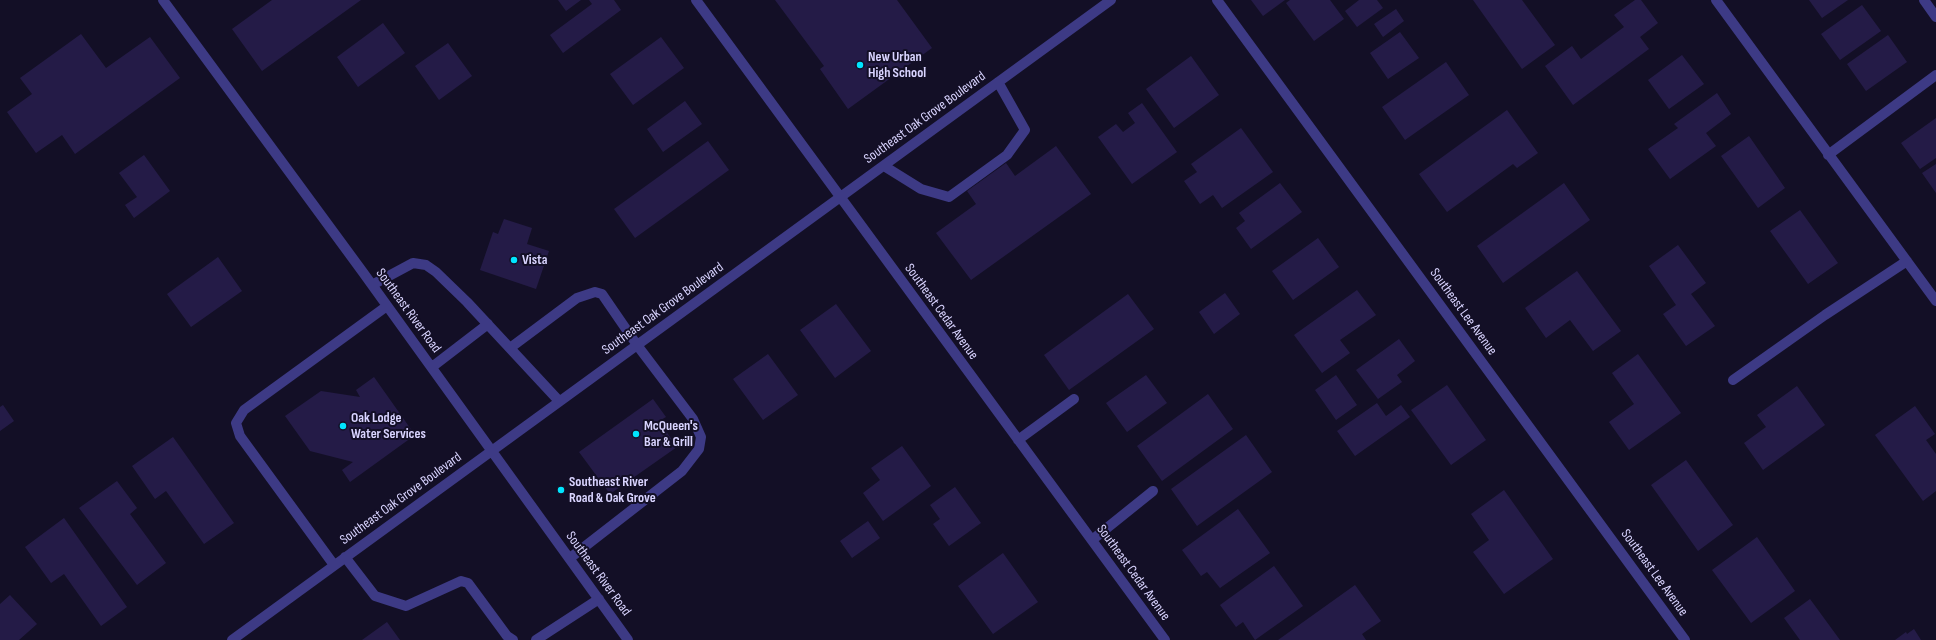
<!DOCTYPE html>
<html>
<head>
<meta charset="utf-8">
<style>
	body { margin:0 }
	canvas { display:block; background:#130f26 }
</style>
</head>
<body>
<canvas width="1936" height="640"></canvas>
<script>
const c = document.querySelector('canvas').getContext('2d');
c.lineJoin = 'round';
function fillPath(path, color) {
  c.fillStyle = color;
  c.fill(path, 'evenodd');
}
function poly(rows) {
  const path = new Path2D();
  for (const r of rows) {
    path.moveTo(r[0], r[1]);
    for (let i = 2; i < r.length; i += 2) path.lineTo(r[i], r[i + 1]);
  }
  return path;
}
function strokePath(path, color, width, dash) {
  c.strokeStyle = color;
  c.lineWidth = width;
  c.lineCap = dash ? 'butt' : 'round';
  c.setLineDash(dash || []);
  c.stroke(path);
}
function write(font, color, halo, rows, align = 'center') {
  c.font = font + ' "Sofia Sans Condensed",sans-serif';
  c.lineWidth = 4;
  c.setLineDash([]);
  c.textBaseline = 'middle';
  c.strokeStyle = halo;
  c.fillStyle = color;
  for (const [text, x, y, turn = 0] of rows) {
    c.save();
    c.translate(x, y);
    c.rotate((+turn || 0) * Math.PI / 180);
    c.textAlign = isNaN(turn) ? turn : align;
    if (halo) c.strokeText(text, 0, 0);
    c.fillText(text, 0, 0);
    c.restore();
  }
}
fillPath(poly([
	[272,0,361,0,262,71,232,29],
	[558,0,581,0,566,11],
	[589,0,614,0,621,10,563,53,550,35,592,4],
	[775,0,897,0,932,48,848,109,820,69,824,66],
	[1251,0,1285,0,1263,16],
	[1290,0,1330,0,1344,19,1314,41,1286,3],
	[1359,0,1377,0,1383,8,1357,27,1345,11],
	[1473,0,1522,0,1555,45,1522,69],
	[1635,0,1641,0,1658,23,1640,37,1649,49,1573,105,1545,66,1572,46,1581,59,1624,27,1614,15],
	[1809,0,1848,0,1822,18],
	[1862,5,1881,31,1840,60,1821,34],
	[1396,9,1404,21,1383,37,1374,24],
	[383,23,405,53,358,87,337,57],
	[1400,32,1419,58,1388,79,1370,53],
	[81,34,106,68,150,37,180,78,75,154,62,135,36,153,7,112,32,94,20,78],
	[1888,35,1907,62,1866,91,1847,64],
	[661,37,684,68,633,105,610,74],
	[448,43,472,76,439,100,415,66],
	[1682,55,1704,84,1669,109,1648,80],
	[1191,56,1219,95,1174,128,1146,89],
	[1446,62,1469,95,1405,140,1382,107],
	[1717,93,1731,114,1706,133,1716,146,1670,179,1648,149,1678,128,1674,124],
	[685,101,702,124,663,152,647,129],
	[1142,103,1177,152,1132,184,1098,137,1116,124,1123,132,1135,123,1128,113],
	[1507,110,1538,153,1517,168,1513,164,1447,212,1419,174],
	[1936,118,1936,158,1920,169,1901,143],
	[1241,128,1273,172,1222,208,1213,195,1200,204,1184,181,1197,172,1191,164],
	[1749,136,1785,188,1758,208,1721,156],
	[708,141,729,170,635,238,614,209],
	[1056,146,1091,194,971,280,936,233,976,204,967,191,1006,163,1015,176],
	[144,155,170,191,134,218,125,205,137,197,119,173],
	[1936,164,1936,193,1922,173],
	[1280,183,1302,212,1251,249,1236,228,1245,221,1239,213],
	[1564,183,1590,220,1503,283,1477,246],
	[1800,210,1838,263,1808,284,1770,231],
	[504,219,532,228,527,244,549,251,536,289,480,270,493,232,498,234],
	[1318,238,1339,267,1293,300,1272,271],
	[1678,245,1706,283,1691,294,1715,326,1686,346,1663,314,1676,305,1649,266],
	[218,257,242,291,191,327,167,294],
	[1577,271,1621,331,1593,351,1570,320,1546,338,1525,308],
	[1357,290,1376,315,1340,340,1350,353,1322,373,1294,335],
	[1225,293,1240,314,1214,334,1199,312],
	[1128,294,1154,329,1069,390,1044,355],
	[836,304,871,351,835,378,800,330],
	[1399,339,1415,361,1397,375,1402,382,1378,399,1356,370],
	[768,354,798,395,763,420,733,379],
	[1638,354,1681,413,1629,450,1609,422,1634,404,1612,373],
	[1146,375,1167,403,1127,432,1106,403],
	[1336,375,1357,405,1336,420,1315,390],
	[374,377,415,435,350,482,342,470,353,462,310,451,285,416,321,391,360,397,356,390],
	[1447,385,1486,440,1451,465,1411,410],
	[1797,386,1825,425,1763,470,1744,443,1766,427,1757,415],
	[1208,394,1233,429,1162,481,1137,446],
	[653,399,666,417,659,421,677,447,610,494,579,452],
	[1377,403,1386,416,1401,405,1410,417,1355,456,1337,431],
	[3,405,14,421,0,431,0,407],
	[1915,406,1935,434,1926,440,1936,454,1936,491,1923,501,1875,435],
	[1246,435,1272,472,1197,526,1171,489],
	[173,437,234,523,204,544,166,491,155,499,132,466],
	[902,446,931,486,883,521,863,493,880,480,871,468],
	[1686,460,1733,525,1698,551,1651,485],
	[117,481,137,508,130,514,166,563,137,585,79,508],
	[955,487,981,523,949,546,933,524,940,519,930,505],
	[1504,490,1553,559,1504,594,1473,552,1489,540,1471,514],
	[1238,509,1270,553,1220,588,1207,572,1201,576,1182,550],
	[64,518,127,607,101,626,64,574,51,583,25,547],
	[868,521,880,538,852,558,840,541],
	[1757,537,1795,591,1751,623,1712,570],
	[1003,553,1038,602,993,634,958,586],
	[1274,566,1303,606,1255,640,1243,622,1236,627,1220,605],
	[1355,585,1381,621,1362,634,1366,640,1278,640],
	[10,595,37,624,19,640,0,640,0,604],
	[1810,599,1840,640,1800,640,1784,618],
	[387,622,400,640,362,640],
	[1914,629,1921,640,1895,640,1906,632,1907,634]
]), '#241b47');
strokePath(poly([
	[163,0,362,271,628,640],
	[696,0,1165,640],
	[1217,0,1685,640],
	[1716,0,1936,301],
	[1924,0,1936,17],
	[1828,155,1936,75],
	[884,166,921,189,949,197,1007,155,1025,130,998,82],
	[372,285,413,263,426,265,436,272,467,302,559,401],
	[510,348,577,298,595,292,602,294,637,345,693,419,701,437,699,449,682,471,570,558],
	[432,367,488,324],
	[1733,380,1825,315,1907,261],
	[1018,440,1074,399],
	[1092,540,1153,491],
	[345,557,375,596,406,606,461,581,468,583,507,636,513,640],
	[334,565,240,436,236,423,244,410,387,306],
	[232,640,1111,0],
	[536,640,599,599]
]), '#3d3a85', 10);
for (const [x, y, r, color] of [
	[860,65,4,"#00e5ff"],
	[514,260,4,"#00e5ff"],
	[343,426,4,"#00e5ff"],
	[636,434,4,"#00e5ff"],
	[561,490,4,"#00e5ff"]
]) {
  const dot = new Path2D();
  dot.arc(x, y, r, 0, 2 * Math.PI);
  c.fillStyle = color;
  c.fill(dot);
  strokePath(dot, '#130f26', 1.5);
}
write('bold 14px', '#d9d4ff', '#130f26', [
	["New Urban",868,57],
	["High School",868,73],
	["Vista",522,260],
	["Oak Lodge",351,418],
	["Water Services",351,434],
	["McQueen's",644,426],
	["Bar & Grill",644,442],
	["Southeast River",569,482],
	["Road & Oak Grove",569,498]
], 'left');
write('14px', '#d9d4ff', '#130f26', [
	["Southeast Oak Grove Boulevard",925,118,-36],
	["Southeast Oak Grove Boulevard",663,309,-36],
	["Southeast River Road",408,311,54],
	["Southeast Cedar Avenue",941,312,54],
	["Southeast Lee Avenue",1463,312,54],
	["Southeast Oak Grove Boulevard",401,499,-36],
	["Southeast Cedar Avenue",1133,573,54],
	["Southeast Lee Avenue",1654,573,54],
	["Southeast River Road",598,574,54]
]);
</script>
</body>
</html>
